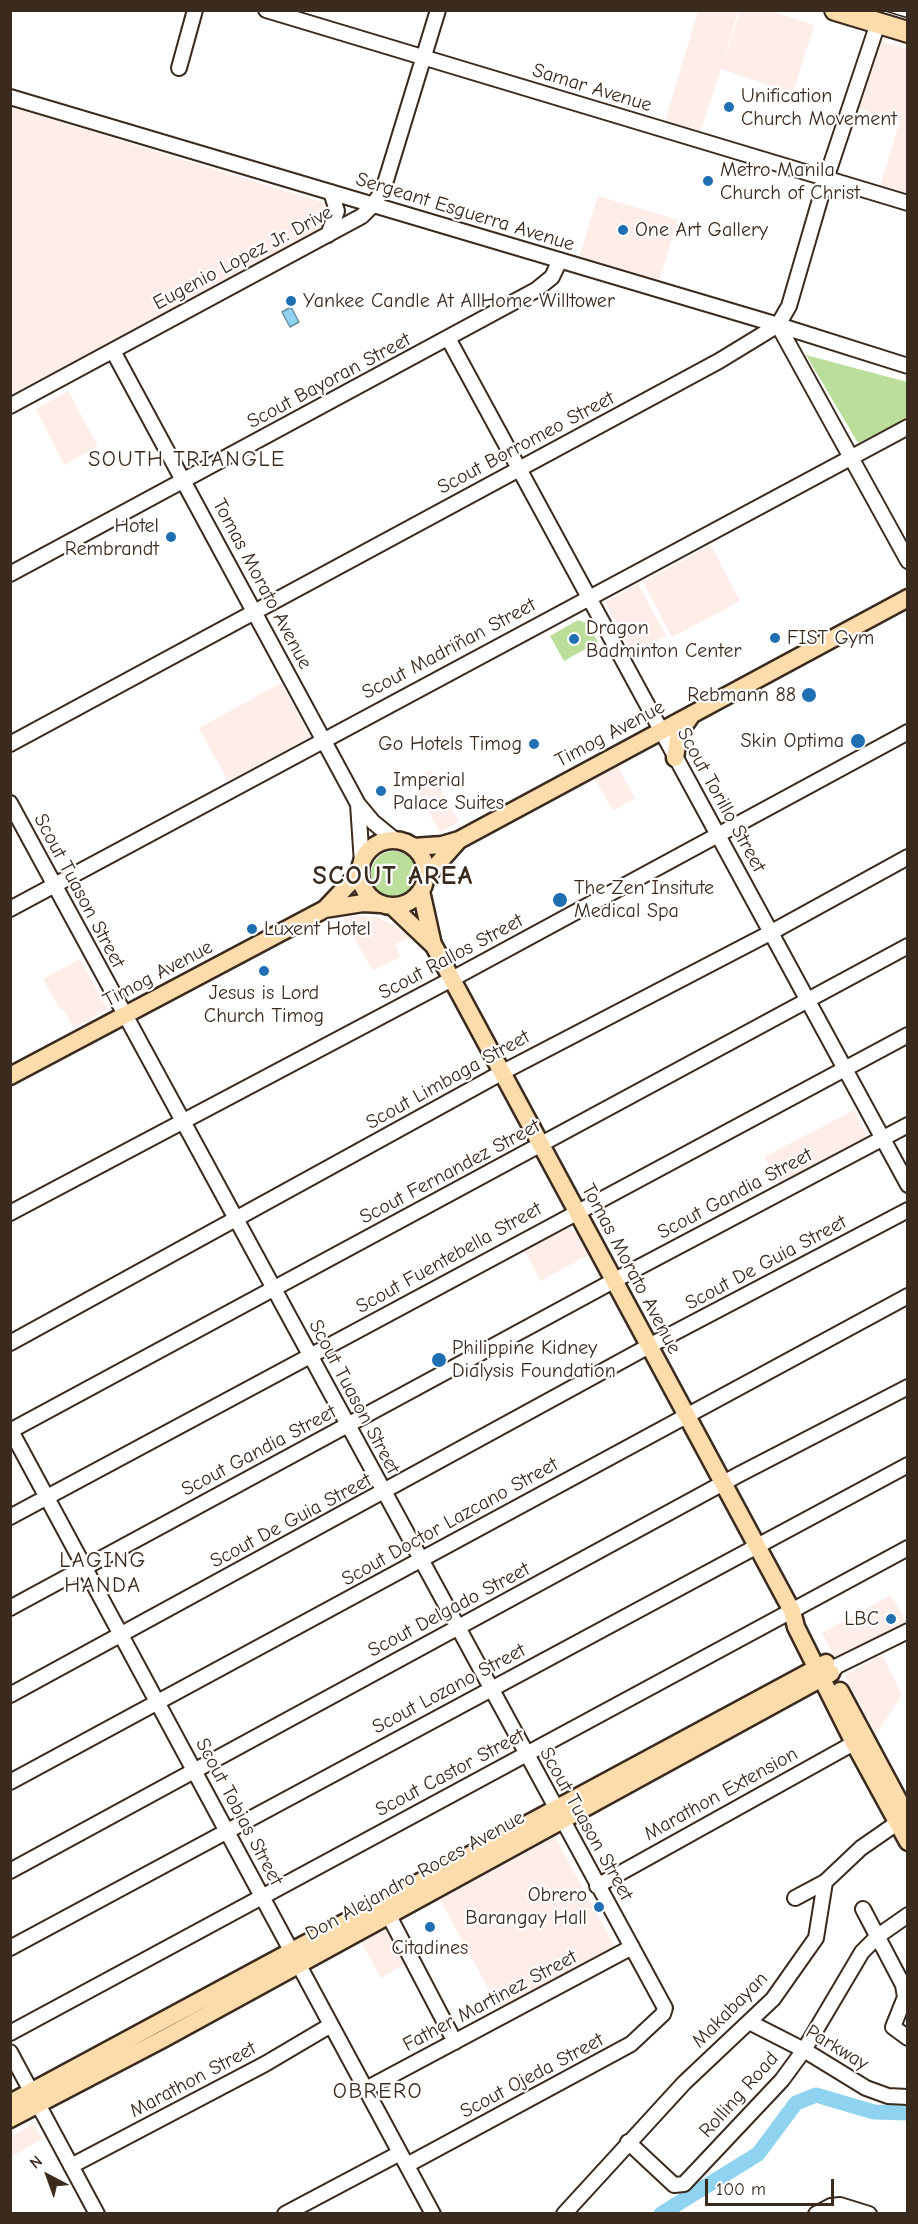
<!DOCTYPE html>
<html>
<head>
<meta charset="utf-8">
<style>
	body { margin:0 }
	#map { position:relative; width:918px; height:2224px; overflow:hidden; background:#fff; font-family:"Comic Neue",sans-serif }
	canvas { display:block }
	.frame { position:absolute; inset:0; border:12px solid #3b2a1e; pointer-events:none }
	.north { position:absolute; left:18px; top:2146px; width:60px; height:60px; -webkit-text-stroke:4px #fff; paint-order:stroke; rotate:319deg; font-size:16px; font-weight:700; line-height:24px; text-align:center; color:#3b2a1e }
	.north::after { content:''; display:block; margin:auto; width:21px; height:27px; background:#3b2a1e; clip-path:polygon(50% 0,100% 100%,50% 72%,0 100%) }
	.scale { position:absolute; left:705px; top:2179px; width:129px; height:27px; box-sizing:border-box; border:3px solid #3b2a1e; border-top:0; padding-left:8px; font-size:18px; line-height:21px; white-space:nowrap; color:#3b2a1e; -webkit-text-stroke:4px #fff; paint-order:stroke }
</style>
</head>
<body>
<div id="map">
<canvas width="918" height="2224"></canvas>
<div class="frame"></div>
<div class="north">N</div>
<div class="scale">100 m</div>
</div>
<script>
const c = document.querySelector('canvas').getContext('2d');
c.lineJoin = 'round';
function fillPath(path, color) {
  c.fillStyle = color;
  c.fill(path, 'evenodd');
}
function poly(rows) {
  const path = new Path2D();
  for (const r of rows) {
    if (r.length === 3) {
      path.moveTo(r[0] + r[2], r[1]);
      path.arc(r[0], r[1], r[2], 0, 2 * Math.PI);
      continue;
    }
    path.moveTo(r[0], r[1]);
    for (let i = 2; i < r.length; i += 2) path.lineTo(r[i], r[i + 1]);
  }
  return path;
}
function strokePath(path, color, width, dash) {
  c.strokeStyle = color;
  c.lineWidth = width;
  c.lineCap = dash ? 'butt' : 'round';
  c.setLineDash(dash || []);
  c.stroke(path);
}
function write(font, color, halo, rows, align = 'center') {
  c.font = font + ' "Comic Neue",sans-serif';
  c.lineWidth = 4.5;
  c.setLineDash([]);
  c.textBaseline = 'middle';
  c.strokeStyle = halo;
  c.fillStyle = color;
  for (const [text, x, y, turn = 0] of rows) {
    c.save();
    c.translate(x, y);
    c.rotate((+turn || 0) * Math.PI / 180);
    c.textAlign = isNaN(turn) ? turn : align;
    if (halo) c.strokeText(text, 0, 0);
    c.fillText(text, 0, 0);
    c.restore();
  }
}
fillPath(poly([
	[698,11,738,11,722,67,740,11,772,11,814,25,793,93,721,69,700,132,665,122],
	[877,40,907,49,907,193,880,186,900,121,856,108],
	[10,107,325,203,328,220,323,230,11,394],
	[598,196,678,220,658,284,578,260],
	[68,391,98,446,64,465,36,409],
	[711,545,740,601,672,637,643,582],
	[638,584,666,636,633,655,605,602],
	[281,683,310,737,228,781,199,728],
	[617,765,635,798,613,811,594,777],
	[431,770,459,822,440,832,411,780],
	[357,916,378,917,413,936,395,944,400,957,373,971,343,918],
	[80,959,107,1009,74,1028,63,1009,60,1010,43,979],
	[854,1110,869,1139,780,1185,764,1157],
	[561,1226,582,1235,591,1253,541,1281,522,1246],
	[891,1595,907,1624,837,1662,822,1633],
	[882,1655,902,1695,876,1734,845,1675],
	[555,1837,616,1949,500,2010,440,1900],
	[390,1923,411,1960,381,1978,360,1940],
	[33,2124,42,2139,11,2157,11,2136]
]), '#feede8');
fillPath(poly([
	[806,355,907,382,907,419,858,443],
	[578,620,587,623,598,642,564,661,550,636],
	[394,874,23]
]), '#bbdf9a');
const water = poly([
	[291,307,299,322,290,327,282,312,291,307]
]);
fillPath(water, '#8fd3f1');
strokePath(water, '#6d8f9d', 1.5);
strokePath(poly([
	[661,2214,758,2154,796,2103,816,2095,874,2112,908,2113]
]), '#8fd3f1', 15);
const minor = poly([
	[266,10,908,203],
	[179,68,195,10],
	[10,97,778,325,908,366],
	[328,235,337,211,331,192],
	[778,325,908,561],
	[448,338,908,1185],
	[113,351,358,804,373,822,395,840],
	[10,406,362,216,373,205,383,190,438,10],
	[10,574,536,290,552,277,560,260],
	[10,744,719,361,778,325,789,306,826,179,878,23],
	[10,803,665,2008,663,2014,631,2044,407,2165],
	[358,804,362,863],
	[10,909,908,427],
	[10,1213,452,979,908,732],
	[10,1343,501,1073,770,933,908,857],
	[10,1429,433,2214],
	[10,1431,908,946],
	[10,1517,908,1035],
	[10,1608,628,1273,908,1125],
	[831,1673,837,1666,908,1631],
	[10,1695,649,1346,908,1210],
	[10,1782,908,1296],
	[10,1871,738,1475,908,1387],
	[597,1886,863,1738],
	[795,1898,825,1882],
	[863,1909,903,1985,905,1997,893,2027,908,2038],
	[388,1914,455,2042],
	[10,1948,908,1465],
	[749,2022,804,2050,866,2088,888,2096,908,2097],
	[10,2033,908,1548],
	[10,2052,97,2214],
	[366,2089,632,1947],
	[628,2142,674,2185,684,2184,782,2080,804,2050,862,1952,878,1936,908,1915],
	[71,2166,265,2064,331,2025],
	[285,2214,400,2153],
	[564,2214,684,2083,773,1999,816,1938,825,1882,861,1848,897,1823],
	[816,2214,831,2206,840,2205,869,2214]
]);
const major = poly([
	[675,758,679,733,691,716],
	[393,873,33],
	[413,847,442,845,459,840,908,598],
	[426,877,458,841],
	[421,891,433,945],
	[392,906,434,946,792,1611,796,1627,854,1743,908,1842],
	[326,908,360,872],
	[10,1076,325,909,363,903,381,904],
	[840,1691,908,1818],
	[10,2103,826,1663],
	[10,2119,163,2039,831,1673]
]);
const highway = poly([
	[835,10,908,32]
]);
strokePath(minor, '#3b2a1e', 18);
strokePath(major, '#3b2a1e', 21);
strokePath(highway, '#3b2a1e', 24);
strokePath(minor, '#fff', 14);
strokePath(major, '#fddcac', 16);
strokePath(highway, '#fddcac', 20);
strokePath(poly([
	[882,10,908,18]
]), '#3b2a1e', 1.5);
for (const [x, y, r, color] of [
	[729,107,6,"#1f6fb2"],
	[708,181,6,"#1f6fb2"],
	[623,230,6,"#1f6fb2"],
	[291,301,6,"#1f6fb2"],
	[171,537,6,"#1f6fb2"],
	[775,638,6,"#1f6fb2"],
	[574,639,6,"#1f6fb2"],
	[809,695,8,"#1f6fb2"],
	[858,741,8,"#1f6fb2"],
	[534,744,6,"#1f6fb2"],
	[381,791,6,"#1f6fb2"],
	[560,900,8,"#1f6fb2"],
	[252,929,6,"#1f6fb2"],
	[264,971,6,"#1f6fb2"],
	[439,1360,8,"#1f6fb2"],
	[891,1619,6,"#1f6fb2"],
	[599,1907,6,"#1f6fb2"],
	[430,1927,6,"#1f6fb2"]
]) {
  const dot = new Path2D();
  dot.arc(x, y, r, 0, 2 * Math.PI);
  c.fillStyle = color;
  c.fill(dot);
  strokePath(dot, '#fff', 2);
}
write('20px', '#3b2a1e', '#fff', [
	["Samar Avenue",592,88,17],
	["Sergeant Esguerra Avenue",465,212,17],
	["Eugenio Lopez Jr. Drive",243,258,-28],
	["Scout Bayoran Street",329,381,-28],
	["Scout Borromeo Street",526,443,-28],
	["Tomas Morato Avenue",262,584,62],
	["Scout Madriñan Street",449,649,-28],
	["Timog Avenue",610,734,-28],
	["Scout Torillo Street",721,800,61],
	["Scout Tuason Street",79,891,62],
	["Scout Rallos Street",451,957,-28],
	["Timog Avenue",158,974,-28],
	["Scout Limbaga Street",448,1080,-29],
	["Scout Fernandez Street",450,1172,-28],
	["Scout Gandia Street",735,1194,-28],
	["Scout Fuentebella Street",449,1258,-29],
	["Scout De Guia Street",766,1263,-28],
	["Tomas Morato Avenue",631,1269,62],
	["Scout Tuason Street",354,1397,62],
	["Scout Gandia Street",259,1451,-28],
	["Scout De Guia Street",291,1521,-28],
	["Scout Doctor Lazcano Street",450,1522,-29],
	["Scout Delgado Street",449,1610,-28],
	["Scout Lozano Street",449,1689,-28],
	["Scout Castor Street",450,1773,-28],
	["Marathon Extension",721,1794,-29],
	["Scout Tobias Street",239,1812,62],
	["Scout Tuason Street",586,1824,61],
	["Don Alejandro Roces Avenue",415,1876,-29],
	["Father Martinez Street",490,2001,-28],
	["Makabayan",730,2010,-45],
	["Parkway",837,2048,31],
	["Scout Ojeda Street",532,2076,-28],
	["Marathon Street",193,2080,-28],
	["Rolling Road",739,2095,-48]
]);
write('20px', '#3b2a1e', '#fff', [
	["Unification",741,96],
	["Church Movement",741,119],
	["Metro Manila",720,170],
	["Church of Christ",720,193],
	["One Art Gallery",635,230],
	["Yankee Candle At AllHome Willtower",303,301],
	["Hotel",159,526,"right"],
	["Rembrandt",159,549,"right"],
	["Dragon",586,628],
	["Badminton Center",586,651],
	["FIST Gym",787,638],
	["Rebmann 88",796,695,"right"],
	["Skin Optima",844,741,"right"],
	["Go Hotels Timog",522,744,"right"],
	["Imperial",393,780],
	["Palace Suites",393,803],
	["The Zen Insitute",574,888],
	["Medical Spa",574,911],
	["Luxent Hotel",264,929],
	["Jesus is Lord",264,993,"center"],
	["Church Timog",264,1016,"center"],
	["Philippine Kidney",452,1348],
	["Dialysis Foundation",452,1371],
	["LBC",879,1619,"right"],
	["Obrero",587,1895,"right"],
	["Barangay Hall",587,1918,"right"],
	["Citadines",430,1948,"center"]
], 'left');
c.letterSpacing = '1.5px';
write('22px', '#3b2a1e', '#fff', [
	["SOUTH TRIANGLE",187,460],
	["LAGING",103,1561],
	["HANDA",103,1586],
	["OBRERO",378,2092]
]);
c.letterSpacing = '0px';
c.letterSpacing = '1.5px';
write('bold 26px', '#3b2a1e', '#fff', [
	["SCOUT AREA",393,877]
]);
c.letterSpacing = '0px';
</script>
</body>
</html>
